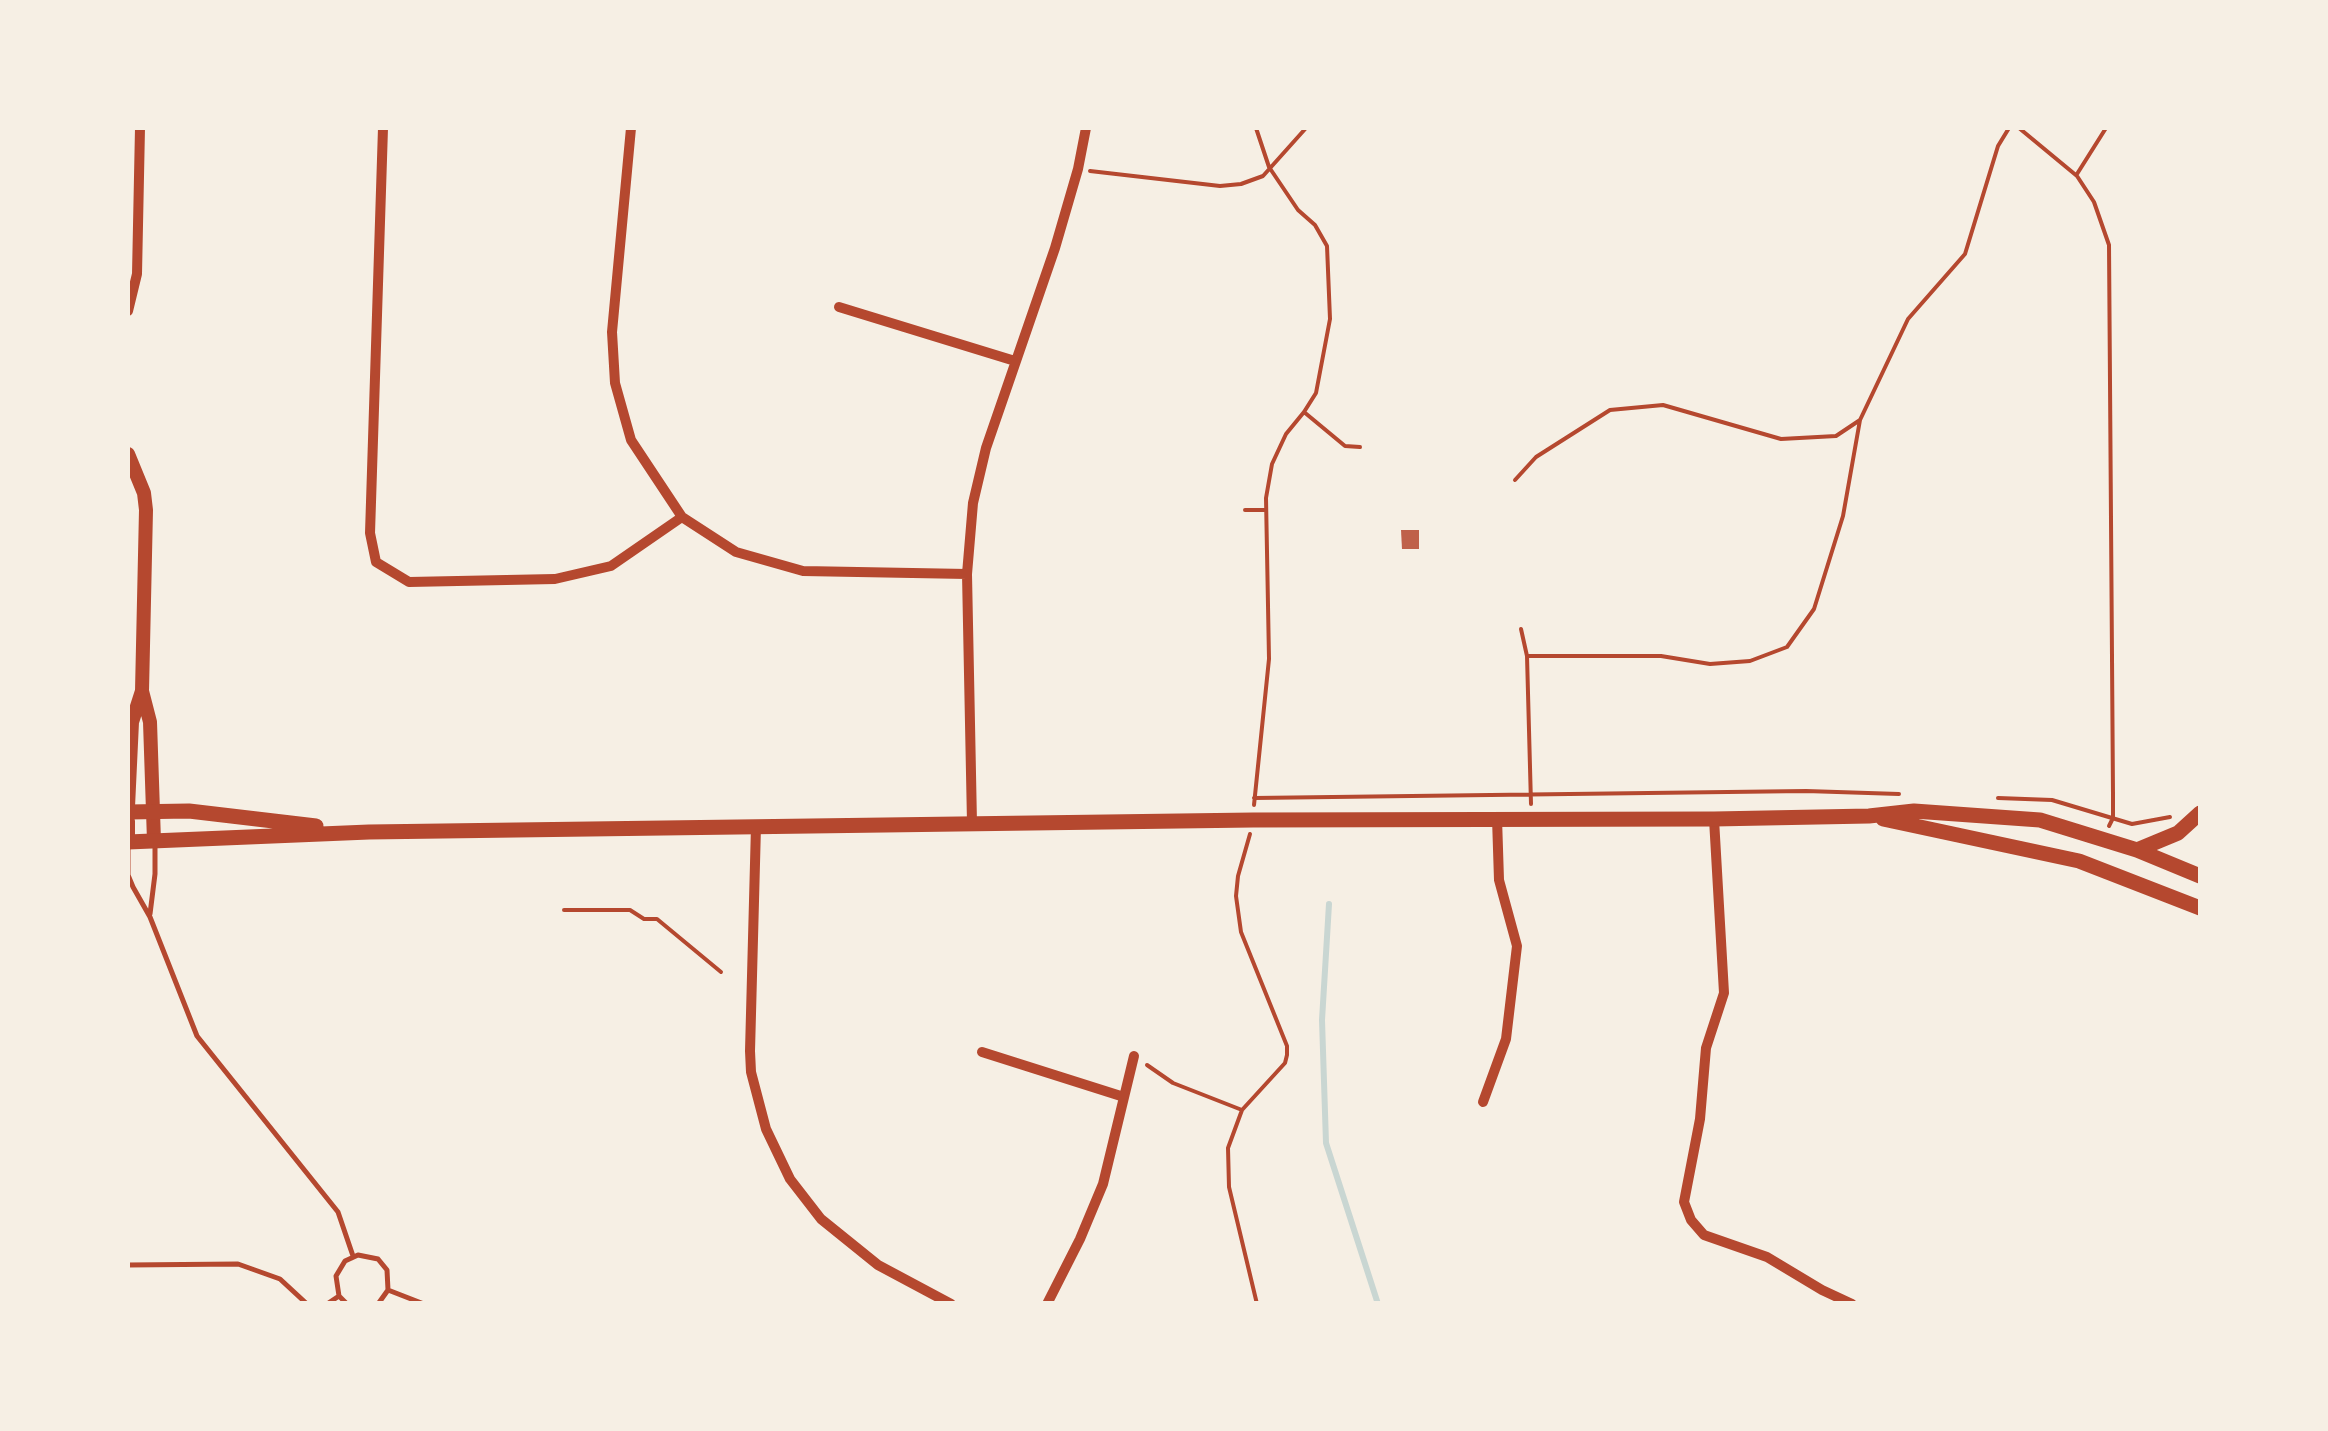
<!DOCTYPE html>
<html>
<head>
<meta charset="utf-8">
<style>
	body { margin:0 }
	#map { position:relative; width:2328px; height:1431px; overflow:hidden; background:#f6efe4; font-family:Lora,serif }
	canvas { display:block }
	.frame { position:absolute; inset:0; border:130px solid #f6efe4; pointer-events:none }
</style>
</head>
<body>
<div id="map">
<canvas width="2328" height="1431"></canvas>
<div class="frame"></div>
</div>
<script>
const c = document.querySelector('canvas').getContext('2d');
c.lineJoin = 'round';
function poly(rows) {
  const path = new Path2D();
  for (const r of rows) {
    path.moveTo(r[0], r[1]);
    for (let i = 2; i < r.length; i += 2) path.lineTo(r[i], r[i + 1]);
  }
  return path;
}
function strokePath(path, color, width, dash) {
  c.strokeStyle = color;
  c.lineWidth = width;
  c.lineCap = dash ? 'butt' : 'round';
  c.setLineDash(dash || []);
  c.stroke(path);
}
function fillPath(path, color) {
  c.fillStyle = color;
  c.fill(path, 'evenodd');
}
strokePath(poly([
	[1329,904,1322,1020,1326,1143,1378,1304]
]), '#c9d6d2', 6);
fillPath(poly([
	[1401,530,1419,530,1419,549,1402,549]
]), '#bf614a');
strokePath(poly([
	[2019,128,2077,176,2094,202,2109,245,2113,795,2113,818,2109,826],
	[1090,171,1220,186,1241,184,1263,176,1306,128],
	[2077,174,2106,128],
	[1304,412,1345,446,1360,447],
	[1515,480,1536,457,1610,410,1663,405,1781,439,1836,436,1860,420],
	[1245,510,1266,510],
	[1521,629,1527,656,1531,804],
	[1527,656,1661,656,1710,664,1750,661,1787,647,1814,609,1843,516,1860,420,1908,319,1965,254,1998,146,2009,128],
	[1254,798,1806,791,1899,794],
	[1998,798,2052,800,2132,824,2170,817],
	[1254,805,1269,659,1266,498,1272,464,1286,434,1304,412,1316,393,1330,319,1327,246,1315,225,1298,210,1269,167,1256,128],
	[1250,834,1238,876,1236,896,1241,932,1287,1046,1287,1055,1285,1063,1242,1110,1228,1148,1229,1187,1257,1304],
	[564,910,630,910,644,919,657,919,721,972],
	[1147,1065,1173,1083,1242,1110]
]), '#b5482f', 4);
strokePath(poly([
	[128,846,128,875,133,887,150,917,197,1036,338,1212,353,1256],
	[150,914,155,874,155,845],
	[128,1265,238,1264,280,1279,307,1304],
	[388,1290,424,1304],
	[327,1304,339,1296],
	[347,1304,339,1296,336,1276,345,1261,358,1255,378,1259,387,1270,388,1290,378,1304]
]), '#b5482f', 5);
strokePath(poly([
	[383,128,370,533,376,562,409,582,555,579,611,566,682,517],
	[631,128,612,332,615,383,631,440,682,517,736,552,803,571,967,574],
	[839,307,1015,361],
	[128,311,137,274,140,128],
	[1714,819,1724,993,1706,1048,1700,1119,1684,1202,1691,1220,1704,1235,1767,1257,1822,1290,1852,1304],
	[972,823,967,574,973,503,986,448,1055,248,1078,169,1086,128],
	[756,826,750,1051,751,1072,766,1129,790,1179,821,1219,878,1265,951,1304],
	[982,1052,1124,1097],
	[1483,1102,1506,1039,1517,946,1499,880,1497,818],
	[1047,1304,1080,1239,1103,1184,1134,1056]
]), '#b5482f', 10);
strokePath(poly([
	[128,454,144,493,146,510,142,691,150,722,154,841],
	[128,807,132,722,142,691],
	[128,821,128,842]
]), '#b5482f', 14);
strokePath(poly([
	[128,812,189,811,316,826],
	[1883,819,2079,861,2200,908],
	[128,842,369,832,1253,820,1714,819,1869,816,1914,811,2040,820,2137,850,2200,876],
	[2137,850,2178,833,2200,813]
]), '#b5482f', 15);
</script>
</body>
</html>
